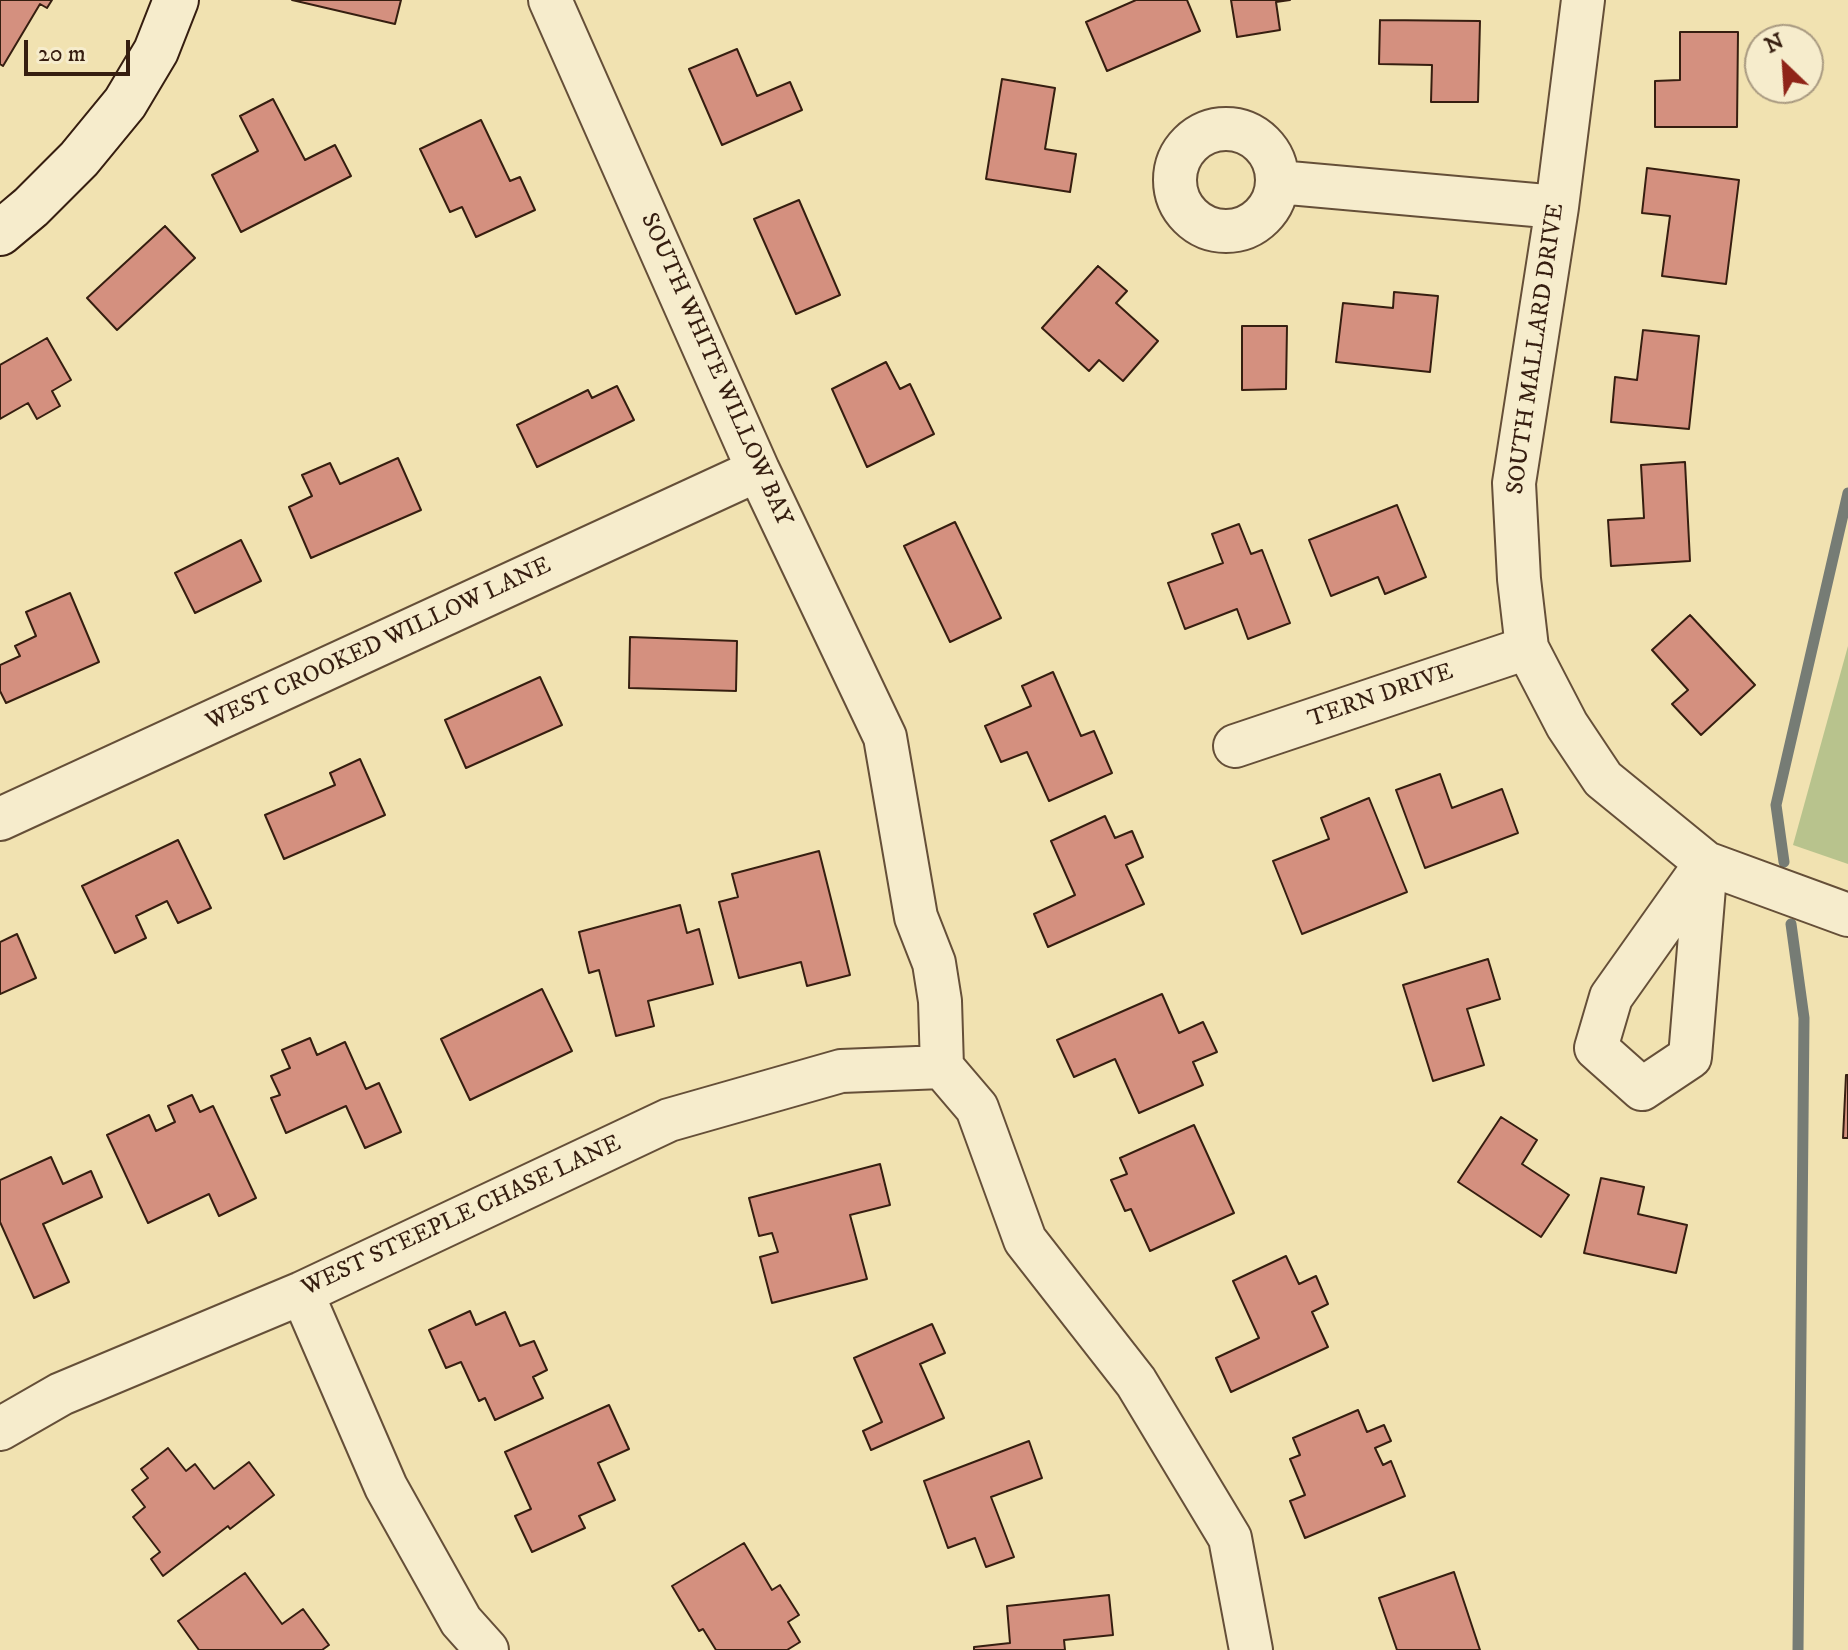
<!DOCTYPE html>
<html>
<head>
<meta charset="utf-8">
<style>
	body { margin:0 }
	#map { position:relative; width:1848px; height:1650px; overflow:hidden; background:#f1e2b1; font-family:"IM FELL DW Pica",serif }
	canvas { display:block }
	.north { position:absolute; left:1744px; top:24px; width:80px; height:80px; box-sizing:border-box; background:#f6eccc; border:2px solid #a99a81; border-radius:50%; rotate:335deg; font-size:22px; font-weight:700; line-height:32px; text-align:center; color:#361e10 }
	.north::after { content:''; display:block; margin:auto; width:28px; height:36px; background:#8f2418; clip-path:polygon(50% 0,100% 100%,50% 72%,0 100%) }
	.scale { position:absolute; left:24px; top:40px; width:106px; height:36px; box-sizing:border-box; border:4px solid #361e10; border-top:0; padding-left:10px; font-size:24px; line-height:28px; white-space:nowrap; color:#361e10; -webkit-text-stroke:6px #f6eccc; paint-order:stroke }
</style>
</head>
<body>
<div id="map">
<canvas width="1848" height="1650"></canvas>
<div class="north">N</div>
<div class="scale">20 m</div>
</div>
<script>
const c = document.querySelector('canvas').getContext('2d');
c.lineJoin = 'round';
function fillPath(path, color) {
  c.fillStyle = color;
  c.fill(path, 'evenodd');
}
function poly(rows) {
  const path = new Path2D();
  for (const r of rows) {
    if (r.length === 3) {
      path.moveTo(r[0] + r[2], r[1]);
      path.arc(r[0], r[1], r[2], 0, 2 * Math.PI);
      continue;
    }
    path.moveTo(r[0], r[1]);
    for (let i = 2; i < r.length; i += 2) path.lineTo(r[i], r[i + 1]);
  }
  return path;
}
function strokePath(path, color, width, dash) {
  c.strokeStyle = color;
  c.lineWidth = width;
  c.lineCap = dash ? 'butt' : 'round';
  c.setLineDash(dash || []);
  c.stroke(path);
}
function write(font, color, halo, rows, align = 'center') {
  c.font = font + ' "IM FELL DW Pica",serif';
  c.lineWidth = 8;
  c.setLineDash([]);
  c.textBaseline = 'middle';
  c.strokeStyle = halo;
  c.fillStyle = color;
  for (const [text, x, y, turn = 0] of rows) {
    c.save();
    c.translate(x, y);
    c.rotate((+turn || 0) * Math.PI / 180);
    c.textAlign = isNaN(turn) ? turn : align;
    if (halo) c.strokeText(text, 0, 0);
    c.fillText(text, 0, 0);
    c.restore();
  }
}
fillPath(poly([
	[1848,646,1848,864,1793,845]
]), '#b8c38d');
strokePath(poly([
	[1784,862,1776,805,1848,493],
	[1791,924,1804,1018,1798,1650]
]), '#767c75', 11);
const building = poly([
	[0,0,52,0,47,8,40,4,3,66,0,64,0,0],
	[292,0,401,0,395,24,292,0],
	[1136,0,1187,0,1200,31,1107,71,1086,22,1136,0],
	[1231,0,1290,0,1276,2,1280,30,1237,37,1231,0],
	[1380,20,1480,21,1478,102,1431,102,1432,65,1379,64,1380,20],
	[1680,32,1738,32,1737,127,1655,127,1655,81,1680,80,1680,32],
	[737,49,757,96,790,82,802,110,722,145,689,69,737,49],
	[1002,79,1055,88,1045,149,1076,154,1070,192,986,179,1002,79],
	[273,99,305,160,335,145,351,176,241,232,212,175,258,151,240,116,273,99],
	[481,120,510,181,520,177,535,210,476,237,462,207,450,212,420,149,481,120],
	[1647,168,1739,180,1726,284,1662,276,1670,216,1642,213,1647,168],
	[799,200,840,295,796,314,754,219,799,200],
	[165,226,195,258,117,330,87,298,165,226],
	[1098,266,1127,291,1116,303,1158,341,1123,381,1099,360,1089,371,1042,328,1098,266],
	[1394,292,1438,296,1430,372,1336,362,1343,303,1393,308,1394,292],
	[1242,326,1287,326,1286,389,1242,390,1242,326],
	[1643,330,1699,336,1689,429,1611,422,1615,377,1637,380,1643,330],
	[47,338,71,380,52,391,60,406,37,419,28,403,0,419,0,365,47,338],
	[886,362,900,389,910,384,934,434,867,467,832,389,886,362],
	[617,386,634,420,537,467,517,425,588,390,592,398,617,386],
	[398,458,421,510,311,558,289,507,312,496,302,475,330,463,340,484,398,458],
	[1685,462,1690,561,1611,566,1608,520,1644,518,1641,465,1685,462],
	[1397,505,1426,577,1385,594,1378,577,1331,596,1309,540,1397,505],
	[955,522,1001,618,950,642,904,546,955,522],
	[1239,524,1251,554,1262,550,1290,623,1248,639,1237,609,1185,629,1168,583,1223,563,1212,534,1239,524],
	[241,540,261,581,195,613,175,573,241,540],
	[70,593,99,662,6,703,0,691,0,665,20,656,15,646,36,636,26,612,70,593],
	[1690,615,1755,685,1701,735,1672,704,1688,690,1652,650,1690,615],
	[630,637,737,641,736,691,629,688,630,637],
	[1053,672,1081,736,1094,731,1112,773,1049,801,1027,752,1001,762,985,726,1031,706,1022,686,1053,672],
	[540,677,562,725,466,768,445,720,540,677],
	[360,759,385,815,284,859,265,815,335,785,330,773,360,759],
	[1440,774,1452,808,1502,789,1518,833,1425,868,1396,790,1440,774],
	[1369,798,1407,892,1302,934,1273,861,1329,839,1321,818,1369,798],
	[1105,816,1115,838,1132,831,1143,857,1126,865,1144,904,1048,947,1034,914,1075,895,1051,841,1105,816],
	[178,840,211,908,178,923,167,901,136,916,146,938,115,953,82,886,178,840],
	[819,851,850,975,807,986,801,962,739,978,719,902,738,897,732,874,819,851],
	[680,905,687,933,699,929,713,984,648,1001,654,1026,616,1036,599,970,589,973,579,932,680,905],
	[17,934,36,978,0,994,0,942,17,934],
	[1488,959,1500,999,1467,1009,1484,1065,1433,1081,1403,985,1488,959],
	[542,989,572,1051,470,1100,441,1039,542,989],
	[1162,994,1179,1033,1203,1022,1217,1052,1193,1062,1203,1085,1139,1113,1115,1059,1074,1077,1057,1040,1162,994],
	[310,1038,317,1055,345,1042,366,1089,379,1083,401,1132,365,1148,346,1106,286,1133,271,1098,280,1095,271,1076,290,1068,282,1050,310,1038],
	[1846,1075,1848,1075,1848,1138,1843,1138,1846,1075],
	[192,1095,200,1112,213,1106,256,1198,219,1216,209,1194,148,1223,107,1135,149,1115,156,1131,175,1122,168,1106,192,1095],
	[1501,1117,1537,1140,1522,1164,1569,1195,1541,1237,1458,1182,1501,1117],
	[1194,1125,1234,1213,1150,1251,1131,1209,1125,1211,1111,1180,1127,1174,1120,1158,1194,1125],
	[51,1157,63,1184,91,1171,102,1197,43,1224,69,1282,34,1298,0,1222,0,1180,51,1157],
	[880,1164,890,1205,850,1215,867,1279,772,1303,760,1257,778,1252,772,1233,759,1236,749,1198,880,1164],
	[1601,1178,1644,1187,1638,1214,1687,1225,1676,1273,1584,1253,1601,1178],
	[1286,1256,1299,1284,1316,1276,1328,1304,1312,1312,1328,1347,1231,1392,1216,1358,1259,1338,1233,1281,1286,1256],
	[470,1311,476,1325,505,1312,520,1346,534,1341,547,1370,533,1377,543,1398,495,1420,485,1398,479,1401,461,1362,446,1368,429,1330,470,1311],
	[932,1324,945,1353,920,1364,944,1418,871,1450,863,1431,882,1422,854,1358,932,1324],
	[609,1405,629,1449,598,1463,615,1500,579,1516,585,1528,532,1552,515,1516,531,1509,505,1452,609,1405],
	[1358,1410,1367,1432,1384,1425,1391,1441,1375,1448,1383,1465,1391,1461,1405,1496,1305,1538,1290,1501,1305,1495,1290,1459,1300,1455,1293,1438,1358,1410],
	[1029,1441,1042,1478,991,1497,1014,1557,986,1567,975,1538,948,1548,924,1481,1029,1441],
	[168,1448,186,1471,195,1464,214,1489,249,1462,274,1495,230,1529,228,1526,163,1576,151,1559,160,1552,133,1517,145,1507,132,1490,148,1478,141,1469,168,1448],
	[744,1543,772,1590,780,1585,799,1615,788,1622,800,1642,787,1650,716,1650,703,1629,699,1631,672,1586,744,1543],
	[1454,1572,1480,1650,1397,1650,1379,1598,1454,1572],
	[245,1573,282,1624,303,1609,329,1645,322,1650,199,1650,178,1621,245,1573],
	[1109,1595,1113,1635,1064,1640,1065,1650,974,1650,974,1647,1010,1643,1007,1606,1109,1595]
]);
fillPath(building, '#d4907f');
strokePath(building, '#361e10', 2);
const street = poly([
	[550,0,758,470,885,737,916,917,934,963,940,1001,942,1067],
	[1583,0,1557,207,1514,483,1519,579,1527,648,1567,725,1603,779,1706,863,1848,915],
	[1226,180,51],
	[1278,182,1557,207],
	[1235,746,1527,648],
	[0,819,758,470],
	[1706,863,1690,1057,1642,1089,1596,1048,1611,997,1706,863],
	[942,1067,977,1108,1025,1240,1136,1382,1230,1538,1251,1650],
	[302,1293,386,1487,461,1621,487,1650],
	[0,1429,61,1394,302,1293,669,1120,841,1071,942,1067]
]);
const secondary = poly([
	[0,233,31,207,79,159,125,103,156,51,176,0]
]);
strokePath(street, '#654f38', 46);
strokePath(secondary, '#361e10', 48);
strokePath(street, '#f6eccc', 42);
strokePath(secondary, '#f6eccc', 44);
write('24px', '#361e10', '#f6eccc', [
	["SOUTH MALLARD DRIVE",1537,349,-82],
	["SOUTH WHITE WILLOW BAY",715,370,66],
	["WEST CROOKED WILLOW LANE",379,645,-25],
	["TERN DRIVE",1381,697,-19],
	["WEST STEEPLE CHASE LANE",462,1217,-25]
]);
</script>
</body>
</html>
